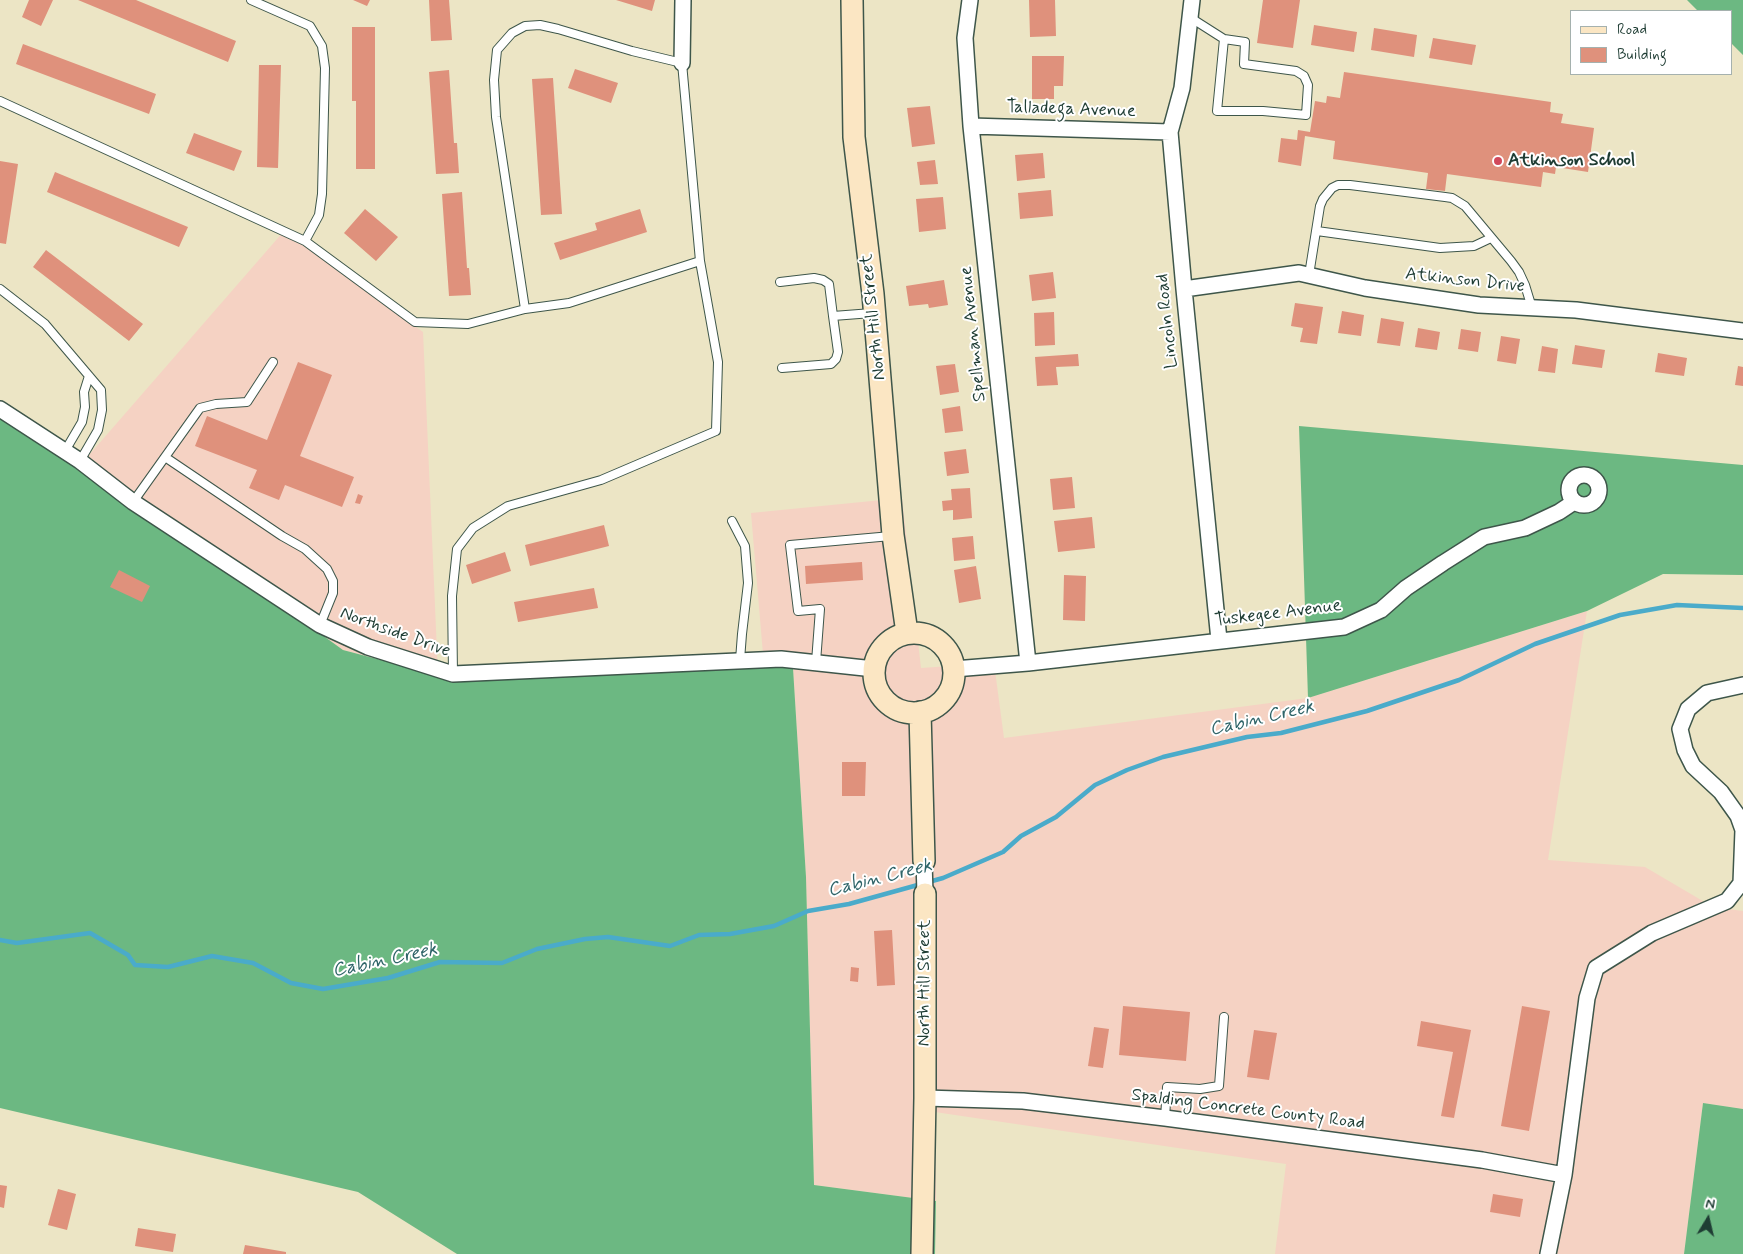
<!DOCTYPE html>
<html>
<head>
<meta charset="utf-8">
<style>
	body { margin:0 }
	#map { position:relative; width:1743px; height:1254px; overflow:hidden; background:#ece5c5; font-family:Mynerve,sans-serif }
	canvas { display:block }
	.legend { position:absolute; left:1570px; top:10px; width:162px; height:65px; box-sizing:border-box; background:#fff; border:1px solid #a5b1ae; margin:0; padding:6px 9px; list-style:none; font-size:15px; color:#1f3d34 }
	.legend li { display:flex; align-items:center; gap:10px; height:25px }
	.legend b { width:25px; border:1px solid #a5b1ae }
	.north { position:absolute; left:1683px; top:1194px; width:50px; height:50px; -webkit-text-stroke:4px #fff; paint-order:stroke; rotate:9deg; font-size:14px; font-weight:700; line-height:20px; text-align:center; color:#1f3d34 }
	.north::after { content:''; display:block; margin:auto; width:18px; height:22px; background:#1f3d34; clip-path:polygon(50% 0,100% 100%,50% 72%,0 100%) }
</style>
</head>
<body>
<div id="map">
<canvas width="1743" height="1254"></canvas>
<ul class="legend">
<li><b style="height:6px;background:#fbe6c3"></b>Road</li>
<li><b style="height:14px;background:#df917c"></b>Building</li>
</ul>
<div class="north">N</div>
</div>
<script>
const c = document.querySelector('canvas').getContext('2d');
c.lineJoin = 'round';
function fillPath(path, color) {
  c.fillStyle = color;
  c.fill(path, 'evenodd');
}
function poly(rows) {
  const path = new Path2D();
  for (const r of rows) {
    if (r.length === 3) {
      path.moveTo(r[0] + r[2], r[1]);
      path.arc(r[0], r[1], r[2], 0, 2 * Math.PI);
      continue;
    }
    path.moveTo(r[0], r[1]);
    for (let i = 2; i < r.length; i += 2) path.lineTo(r[i], r[i + 1]);
  }
  return path;
}
function strokePath(path, color, width, dash) {
  c.strokeStyle = color;
  c.lineWidth = width;
  c.lineCap = dash ? 'butt' : 'round';
  c.setLineDash(dash || []);
  c.stroke(path);
}
function write(font, color, halo, rows, align = 'center') {
  c.font = font + ' Mynerve,sans-serif';
  c.lineWidth = 4;
  c.setLineDash([]);
  c.textBaseline = 'middle';
  c.strokeStyle = halo;
  c.fillStyle = color;
  for (const [text, x, y, turn = 0] of rows) {
    c.save();
    c.translate(x, y);
    c.rotate((+turn || 0) * Math.PI / 180);
    c.textAlign = isNaN(turn) ? turn : align;
    if (halo) c.strokeText(text, 0, 0);
    c.fillText(text, 0, 0);
    c.restore();
  }
}
fillPath(poly([
	[284,231,423,332,438,675,343,650,83,462],
	[902,498,921,668,994,663,1004,738,1308,698,1587,611,1548,860,1645,867,1713,907,1743,911,1743,1109,1703,1103,1684,1254,1275,1254,1286,1164,935,1112,936,1201,814,1185,806,877,792,652,763,654,751,513]
]), '#f5d2c3');
fillPath(poly([
	[1687,0,1743,0,1743,55,1732,44,1732,11,1698,11],
	[0,407,83,462,343,650,438,675,792,652,806,877,814,1185,936,1201,935,1254,457,1254,358,1192,0,1108],
	[1299,426,1743,465,1743,575,1663,574,1587,611,1308,698],
	[1703,1103,1743,1109,1743,1254,1684,1254]
]), '#6cb882');
strokePath(poly([
	[0,940,17,943,90,933,128,955,135,965,168,967,212,956,253,963,291,983,323,989,388,978,440,962,502,963,537,949,585,939,608,937,670,946,699,935,730,934,774,926,808,911,849,904,943,878,1003,852,1021,836,1056,817,1095,785,1127,770,1163,757,1247,737,1281,733,1367,711,1459,680,1535,644,1620,615,1677,605,1743,608]
]), '#4aabca', 4.5);
fillPath(poly([
	[29,0,53,0,41,26,22,17],
	[78,0,136,0,236,41,228,62],
	[353,0,370,0,367,6],
	[429,0,449,0,452,40,431,41],
	[616,0,655,0,652,11],
	[1029,0,1055,0,1056,36,1030,37],
	[1263,0,1300,0,1293,48,1257,43],
	[1314,25,1357,32,1354,52,1311,45],
	[352,27,375,27,375,169,356,169,356,101,352,101],
	[1374,28,1417,35,1414,57,1371,50],
	[1433,38,1476,45,1472,65,1429,58],
	[23,44,156,94,149,114,16,64],
	[1032,56,1064,56,1063,86,1054,86,1054,99,1032,99],
	[259,65,281,65,278,168,257,167],
	[575,69,618,83,611,103,568,88],
	[449,70,454,143,457,143,459,173,436,174,429,72],
	[1344,72,1551,102,1550,112,1563,114,1561,123,1594,128,1588,172,1556,167,1555,174,1543,172,1541,187,1447,174,1445,191,1426,189,1428,173,1333,159,1335,141,1305,136,1301,166,1278,162,1281,138,1297,140,1298,130,1310,132,1315,101,1326,103,1327,96,1340,98],
	[553,78,562,214,541,215,532,79],
	[930,106,935,144,912,147,907,108],
	[194,133,242,151,234,171,186,153],
	[1043,153,1045,178,1017,181,1015,155],
	[935,160,938,184,920,185,917,162],
	[0,161,18,164,6,244,0,243],
	[55,172,188,227,179,247,47,192],
	[1051,190,1053,216,1020,219,1018,193],
	[462,192,467,268,469,268,471,295,449,296,442,194],
	[943,197,946,229,919,232,916,199],
	[365,209,398,237,376,261,344,233],
	[640,209,647,232,560,260,554,243,597,230,595,223],
	[46,250,143,324,129,341,33,267],
	[1053,272,1056,298,1032,301,1029,275],
	[944,280,948,305,929,308,928,304,909,306,906,286],
	[1295,303,1323,307,1317,344,1300,342,1303,328,1291,326],
	[1342,311,1364,315,1361,336,1338,333],
	[1054,312,1055,345,1035,346,1034,313],
	[1381,318,1404,322,1400,346,1377,343],
	[1418,328,1440,332,1437,350,1415,347],
	[1461,329,1481,332,1478,352,1458,349],
	[1501,336,1520,339,1516,364,1497,361],
	[1575,345,1605,350,1602,368,1572,364],
	[1542,346,1558,349,1555,373,1538,371],
	[1658,353,1687,358,1684,376,1655,372],
	[1078,354,1079,366,1056,367,1058,385,1037,386,1035,357],
	[298,362,332,375,300,456,354,477,342,507,285,485,279,500,249,488,257,470,195,446,207,416,267,440],
	[955,364,959,392,940,395,936,366],
	[1738,366,1743,367,1743,386,1735,385],
	[960,406,963,431,945,433,942,409],
	[966,449,969,473,947,476,944,452],
	[1072,477,1075,508,1053,510,1050,479],
	[970,488,972,518,953,520,953,510,943,511,942,501,952,500,951,489],
	[358,494,363,496,360,504,355,503],
	[1092,517,1095,548,1058,552,1054,521],
	[604,525,609,546,530,566,525,545],
	[973,536,975,559,954,561,952,538],
	[505,552,511,571,472,584,466,565],
	[862,562,863,580,806,584,805,566],
	[976,566,981,599,959,603,954,570],
	[119,570,150,586,142,602,110,587],
	[1064,575,1086,576,1085,621,1063,620],
	[594,588,598,608,518,622,514,602],
	[842,762,866,762,865,796,842,796],
	[892,930,895,985,877,986,874,931],
	[851,967,859,968,858,982,850,981],
	[1123,1006,1190,1012,1186,1061,1119,1055],
	[1522,1006,1550,1011,1529,1131,1501,1126],
	[1421,1021,1471,1030,1454,1118,1441,1116,1453,1052,1417,1046],
	[1094,1027,1109,1029,1103,1068,1088,1066],
	[1254,1030,1277,1033,1269,1080,1247,1077],
	[0,1185,7,1186,4,1208,0,1207],
	[58,1189,76,1194,67,1230,48,1225],
	[1493,1194,1523,1199,1520,1217,1490,1212],
	[138,1228,176,1234,173,1252,135,1246],
	[245,1245,286,1252,286,1254,243,1254]
]), '#df917c');
const lane = poly([
	[251,0,310,26,322,46,325,68,322,194,319,215,305,241,415,322,468,324,525,309,569,303,700,261],
	[1191,18,1224,39,1245,42,1244,64,1296,71,1304,76,1308,85,1306,115,1263,111,1217,111,1224,39],
	[0,101,305,241],
	[1317,231,1440,248,1474,246,1491,238],
	[1309,275,1320,206,1323,199,1332,188,1338,185,1350,185,1445,197,1452,198,1465,206,1511,261,1519,272,1525,285,1532,308],
	[780,282,814,278,823,280,829,284,833,316],
	[0,289,45,324,101,390,102,410,98,430,80,461],
	[273,362,247,402,216,404,200,408,165,457,282,536,305,549,327,569,333,581,333,593,320,625],
	[782,368,831,364,836,359,838,352,833,316,872,313],
	[65,451,82,422,85,407,84,392,89,376],
	[133,502,165,457],
	[732,521,745,546,748,583,742,634,740,660],
	[816,662,820,609,798,611,790,545,891,536],
	[453,674,452,596,457,549,473,528,508,506,601,480,716,431,718,362,700,261,682,63,632,51,558,29,540,25,525,26,512,33,497,50,494,80,496,117,525,309],
	[1165,1118,1167,1087,1200,1089,1219,1086,1224,1017]
]);
const street = poly([
	[970,0,965,38,971,126,1028,663],
	[1192,0,1182,88,1170,132,1184,289,1219,640],
	[682,63,683,0],
	[971,126,1170,132],
	[1184,289,1299,273,1365,288,1479,305,1576,310,1743,331],
	[0,409,80,461,133,502,320,625,368,647,453,674,781,659,874,669],
	[1584,490,15],
	[954,669,1028,663,1344,627,1381,610,1406,588,1443,563,1484,537,1525,528,1559,512,1574,502],
	[924,861,925,894],
	[925,1098,1023,1101,1165,1118,1482,1160,1564,1175],
	[1548,1254,1564,1175,1587,998,1596,968,1652,933,1727,901,1741,883,1743,830,1738,816,1721,792,1693,766,1685,750,1680,729,1688,709,1707,693,1743,685]
]);
const secondary = poly([
	[852,0,854,137,873,294,893,535,907,633],
	[914,673,40],
	[920,712,924,861],
	[922,1254,925,1098,925,894]
]);
strokePath(lane, '#3e564a', 10);
strokePath(street, '#3e564a', 18);
strokePath(secondary, '#3e564a', 24);
strokePath(lane, '#fff', 8);
strokePath(street, '#fff', 15);
strokePath(secondary, '#fbe6c3', 21);
for (const [x, y, r, color] of [
	[1498,161,5,"#d1495b"]
]) {
  const dot = new Path2D();
  dot.arc(x, y, r, 0, 2 * Math.PI);
  c.fillStyle = color;
  c.fill(dot);
  strokePath(dot, '#fff', 2);
}
write('18px', '#1f3d34', '#fff', [
	["Talladega Avenue",1071,110,2],
	["Atkinson Drive",1465,281,6],
	["North Hill Street",874,317,-96],
	["Lincoln Road",1168,321,-96],
	["Spellman Avenue",974,334,-96],
	["Tuskegee Avenue",1278,614,-7],
	["Northside Drive",395,633,20],
	["North Hill Street",925,983,-90],
	["Spalding Concrete County Road",1248,1110,7]
]);
write('bold 18px', '#1f3d34', '#fff', [
	["Atkinson School",1508,161]
], 'left');
write('italic 19px', '#2e6468', '#fff', [
	["Cabin Creek",1262,719,-13],
	["Cabin Creek",880,879,-14],
	["Cabin Creek",385,961,-12]
]);
</script>
</body>
</html>
